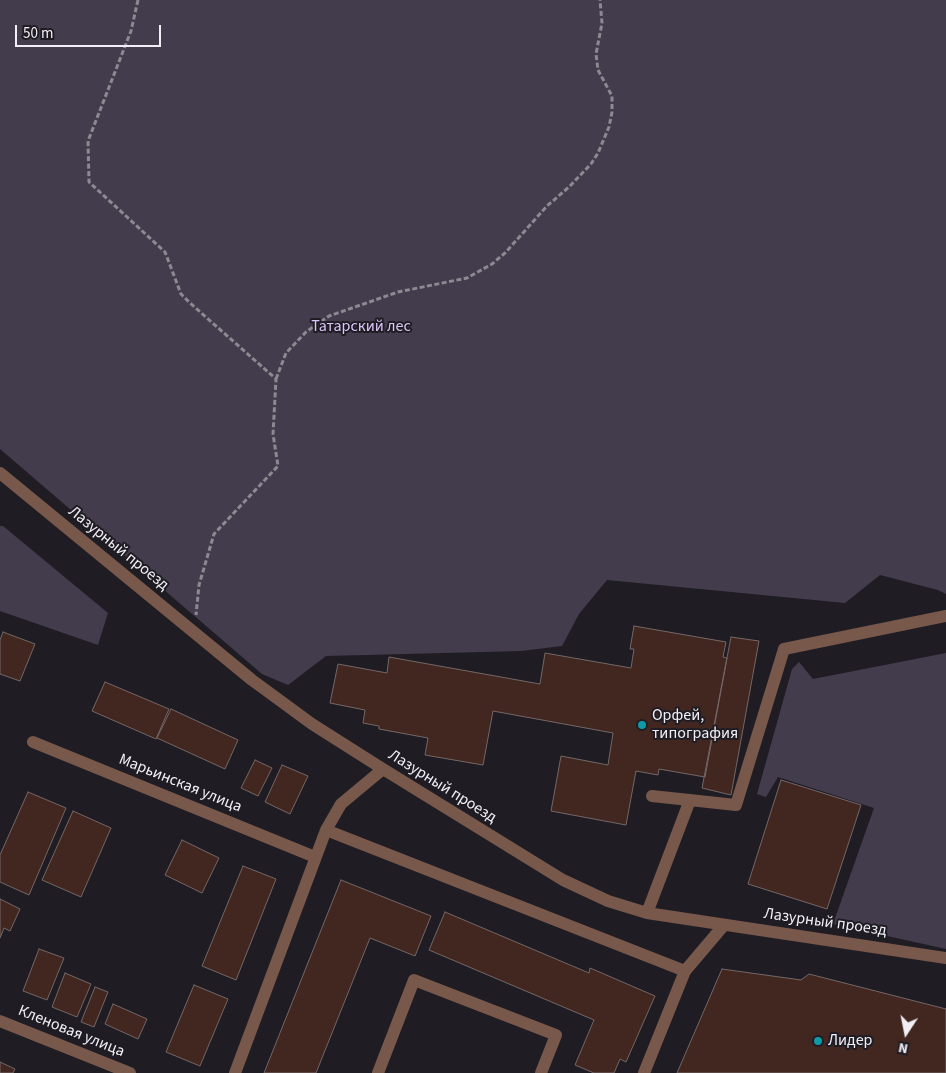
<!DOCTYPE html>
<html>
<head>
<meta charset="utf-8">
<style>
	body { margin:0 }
	#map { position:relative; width:946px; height:1073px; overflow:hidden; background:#1f1c24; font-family:"Source Sans 3",sans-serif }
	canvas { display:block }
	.north { position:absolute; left:881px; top:1008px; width:50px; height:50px; -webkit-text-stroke:4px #1f1c24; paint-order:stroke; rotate:191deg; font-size:14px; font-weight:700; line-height:20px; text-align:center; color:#f1eff5 }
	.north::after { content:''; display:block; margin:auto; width:18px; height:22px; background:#f1eff5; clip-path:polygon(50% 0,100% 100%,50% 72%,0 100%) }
	.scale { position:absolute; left:15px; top:25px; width:146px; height:22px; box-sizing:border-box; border:2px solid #f1eff5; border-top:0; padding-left:6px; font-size:15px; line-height:18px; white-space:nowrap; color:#f1eff5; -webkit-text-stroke:4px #1f1c24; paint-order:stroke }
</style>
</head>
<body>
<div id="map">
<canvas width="946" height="1073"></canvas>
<div class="north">N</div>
<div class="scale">50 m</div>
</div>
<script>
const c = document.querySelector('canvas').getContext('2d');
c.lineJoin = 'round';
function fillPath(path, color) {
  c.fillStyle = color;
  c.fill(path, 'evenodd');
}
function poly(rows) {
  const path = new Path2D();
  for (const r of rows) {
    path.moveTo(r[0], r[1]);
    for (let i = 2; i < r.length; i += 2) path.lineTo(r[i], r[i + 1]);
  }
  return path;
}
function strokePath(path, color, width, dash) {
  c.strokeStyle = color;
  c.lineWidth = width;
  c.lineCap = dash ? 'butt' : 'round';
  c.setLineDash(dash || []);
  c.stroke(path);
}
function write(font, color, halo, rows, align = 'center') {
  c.font = font + ' "Source Sans 3",sans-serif';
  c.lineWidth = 4;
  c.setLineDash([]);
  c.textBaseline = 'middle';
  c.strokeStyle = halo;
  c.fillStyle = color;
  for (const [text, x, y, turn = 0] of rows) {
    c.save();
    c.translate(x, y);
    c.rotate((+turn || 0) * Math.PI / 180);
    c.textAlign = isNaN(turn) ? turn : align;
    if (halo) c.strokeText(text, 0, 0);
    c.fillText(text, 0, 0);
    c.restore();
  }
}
fillPath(poly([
	[0,0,946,0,946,594,938,590,880,575,845,603,607,580,579,614,562,646,521,651,326,656,288,685,262,674,0,449],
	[0,526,3,526,108,613,98,645,0,611],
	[946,653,946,949,833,924,874,808,778,777,766,797,757,794,792,669,799,662,813,679]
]), '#433c4d');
const building = poly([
	[634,626,726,642,723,657,727,658,705,777,659,769,658,775,636,771,626,825,551,811,561,756,608,765,613,733,493,711,483,765,425,755,428,738,379,729,379,726,363,723,365,710,330,703,338,664,387,673,389,657,540,684,545,653,631,668,634,649,630,649,634,626],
	[3,632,35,644,20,681,0,674,0,640,3,632],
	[731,637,759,641,731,795,702,788,731,637],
	[105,682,169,709,156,739,92,711,105,682],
	[171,709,238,740,225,769,157,738,171,709],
	[255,760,272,768,258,796,241,788,255,760],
	[282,765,308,776,290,814,265,802,282,765],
	[781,780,861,805,827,909,748,884,781,780],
	[28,792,66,808,29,895,0,882,0,855,28,792],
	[73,811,111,828,81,897,42,880,73,811],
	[182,840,219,858,202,893,165,875,182,840],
	[243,866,276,879,236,980,202,966,243,866],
	[341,880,431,916,415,956,370,938,316,1073,264,1073,341,880],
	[0,899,20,909,10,931,4,928,0,938,0,899],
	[445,912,589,973,590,968,655,996,626,1062,620,1059,614,1073,594,1073,575,1065,594,1020,429,950,445,912],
	[39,949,64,958,47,1000,23,991,39,949],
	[722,969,801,980,809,974,946,1009,946,1073,677,1073,722,969],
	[65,973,91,984,77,1017,52,1007,65,973],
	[194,985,228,999,200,1066,166,1052,194,985],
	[95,987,108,992,94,1027,81,1022,95,987],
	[113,1004,147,1019,138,1039,105,1024,113,1004],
	[0,1062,15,1069,13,1073,0,1073,0,1062]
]);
fillPath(building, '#422620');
strokePath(building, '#746866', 1);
strokePath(poly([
	[138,0,131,31,88,141,89,182,165,252,181,294,190,303,276,379,273,434,278,466,214,534,199,585,196,615],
	[276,379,286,353,306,332,329,316,398,292,467,278,492,264,505,253,547,206,569,187,591,164,598,153,609,127,612,112,612,96,598,70,596,54,602,23,600,0]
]), '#8c8990', 3, [5, 2.5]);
strokePath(poly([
	[0,473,252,680,312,724,383,769,563,880,608,901,647,913,946,958],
	[33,742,315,857],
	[652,796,736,805,784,649,946,616],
	[326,830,685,971],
	[647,913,690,800],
	[0,1021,130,1073],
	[235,1073,326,830,341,804,383,769],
	[378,1073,414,980,556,1035,541,1073],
	[644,1073,685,971,724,925]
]), '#77584a', 12);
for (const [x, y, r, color] of [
	[642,725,5,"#0f9aa8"],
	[818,1041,5,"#0f9aa8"]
]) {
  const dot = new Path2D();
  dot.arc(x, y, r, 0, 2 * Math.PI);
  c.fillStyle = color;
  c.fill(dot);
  strokePath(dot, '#1f1c24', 2);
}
write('16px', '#dbc6fa', '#1f1c24', [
	["Татарский лес",361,327]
]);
write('16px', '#f1eff5', '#1f1c24', [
	["Лазурный проезд",118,549,39],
	["Марьинская улица",180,784,22],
	["Лазурный проезд",442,787,32],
	["Лазурный проезд",825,923,8],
	["Кленовая улица",71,1032,22]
]);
write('16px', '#f1eff5', '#1f1c24', [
	["Орфей,",652,716],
	["типография",652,734],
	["Лидер",828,1041]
], 'left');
</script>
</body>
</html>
